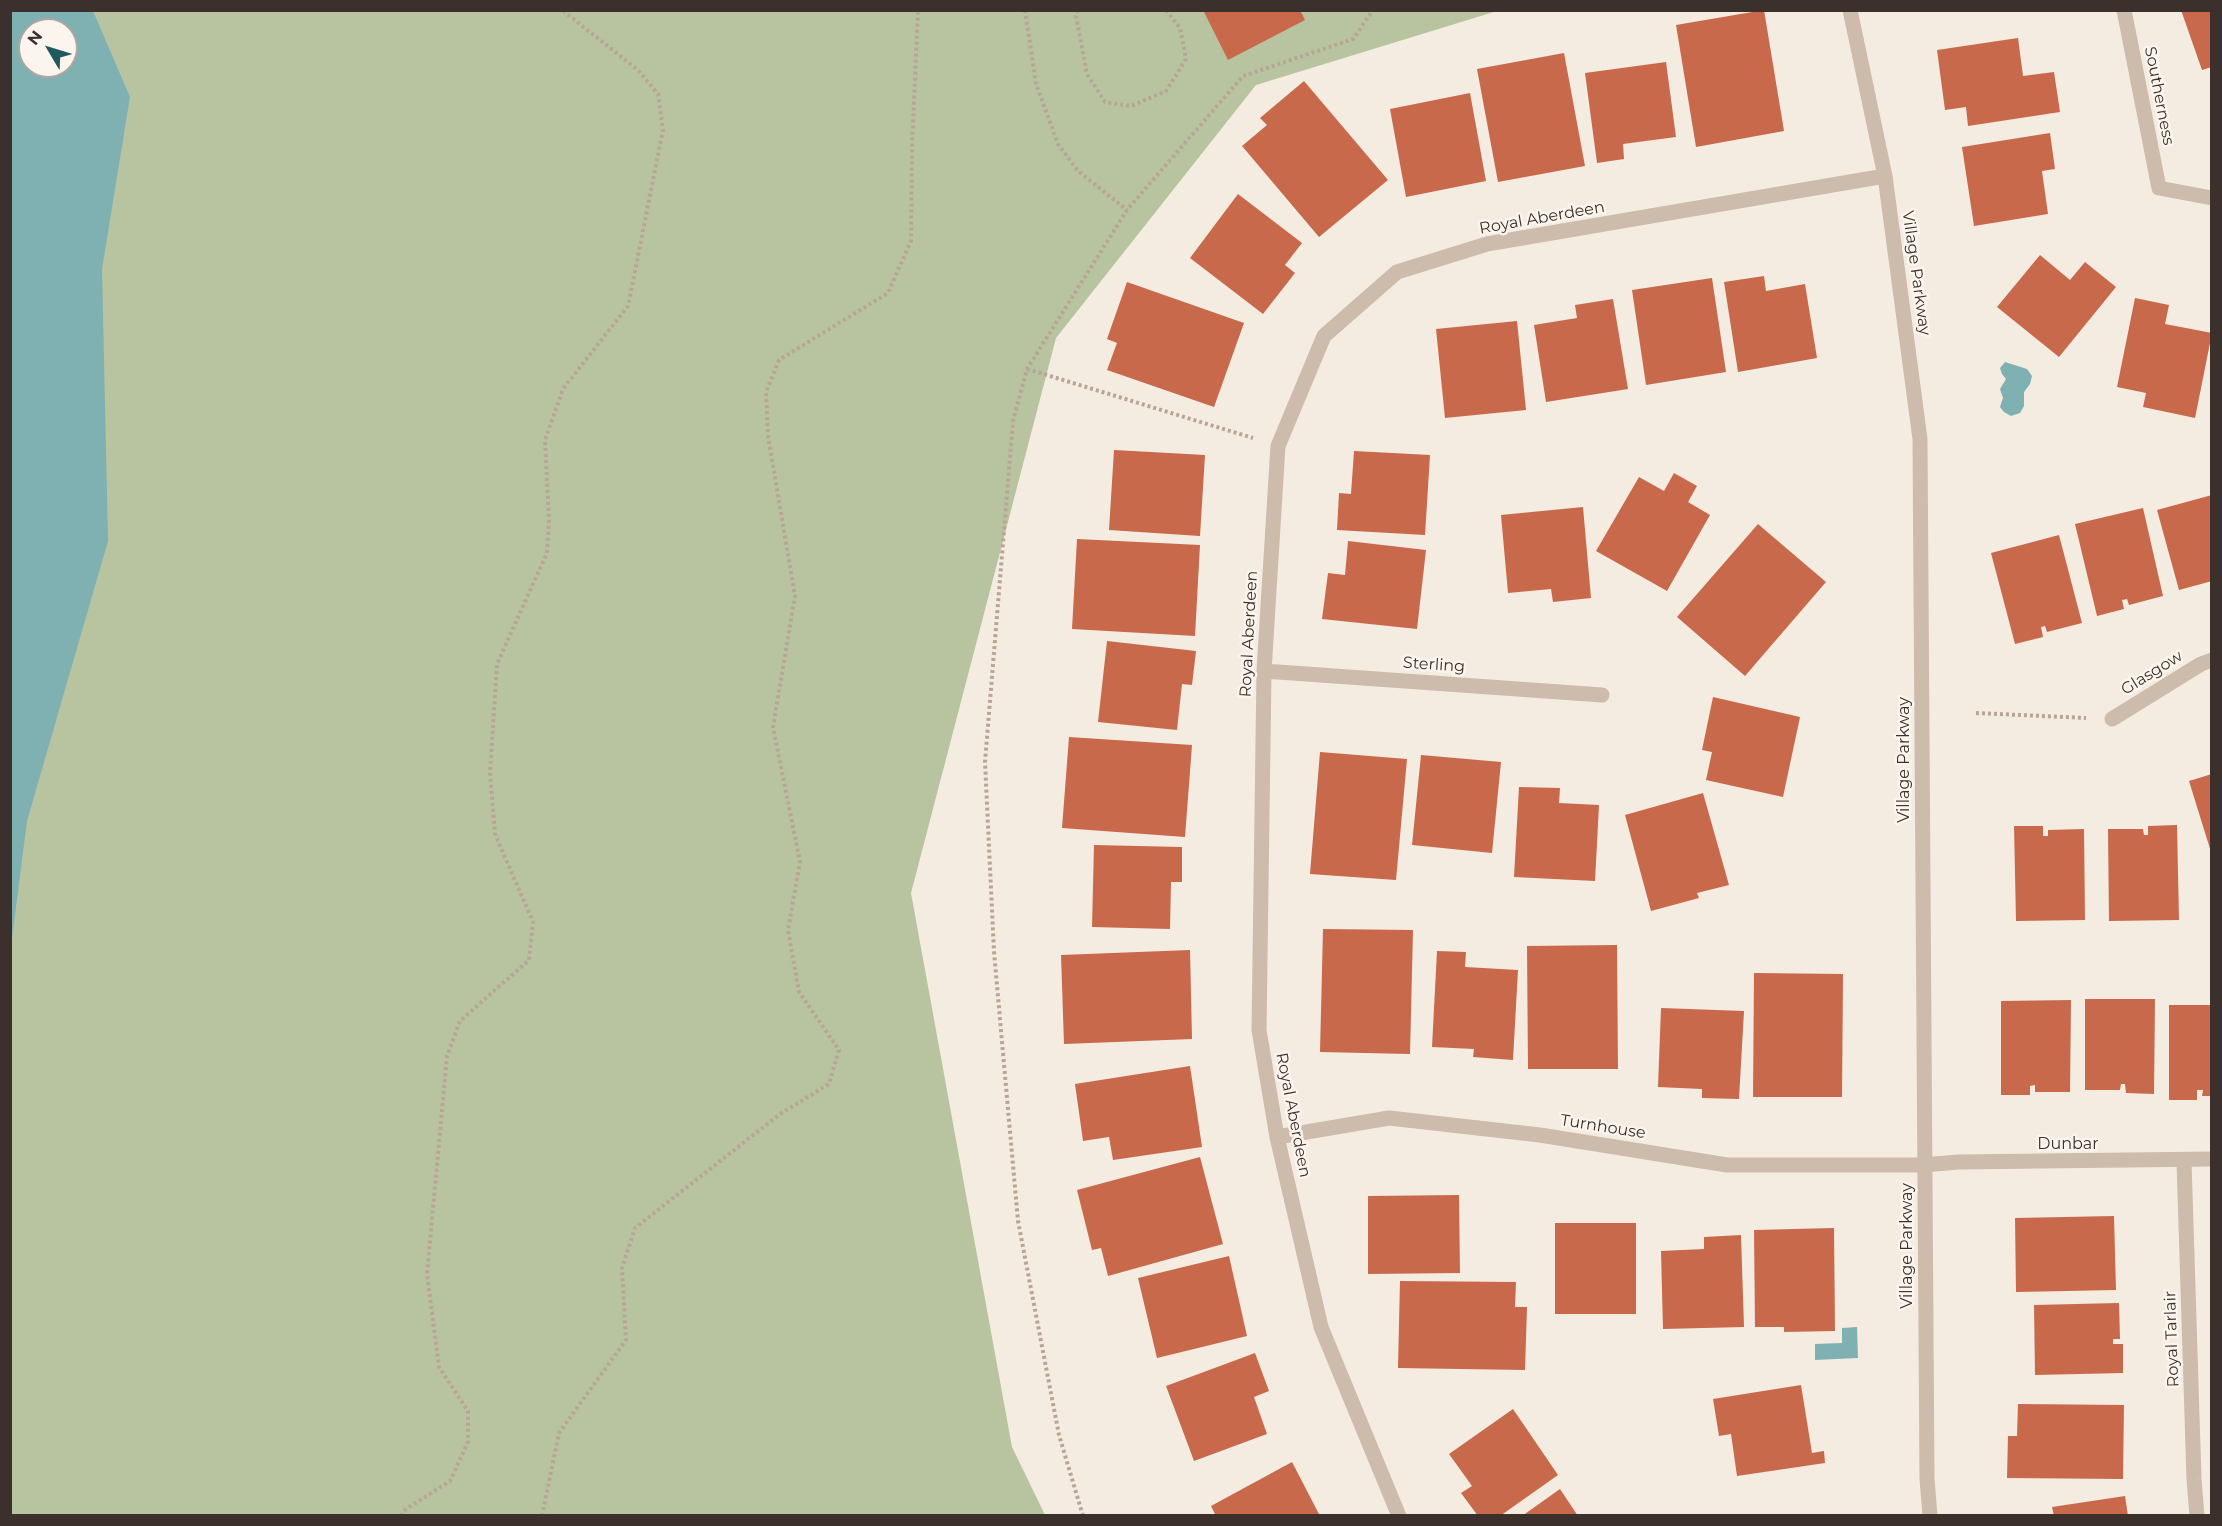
<!DOCTYPE html>
<html>
<head>
<meta charset="utf-8">
<style>
	body { margin:0 }
	#map { position:relative; width:2222px; height:1526px; overflow:hidden; background:#f4ebe1; font-family:Montserrat,sans-serif }
	canvas { display:block }
	.frame { position:absolute; inset:0; border:12px solid #3b302b; pointer-events:none }
	.north { position:absolute; left:18px; top:18px; width:60px; height:60px; box-sizing:border-box; background:#fbf5ee; border:2px solid #aea6a0; border-radius:50%; rotate:308deg; font-size:16px; font-weight:700; line-height:24px; text-align:center; color:#3b302b }
	.north::after { content:''; display:block; margin:auto; width:21px; height:27px; background:#1f5a5e; clip-path:polygon(50% 0,100% 100%,50% 72%,0 100%) }
</style>
</head>
<body>
<div id="map">
<canvas width="2222" height="1526"></canvas>
<div class="frame"></div>
<div class="north">N</div>
</div>
<script>
const c = document.querySelector('canvas').getContext('2d');
c.lineJoin = 'round';
function fillPath(path, color) {
  c.fillStyle = color;
  c.fill(path, 'evenodd');
}
function poly(rows) {
  const path = new Path2D();
  for (const r of rows) {
    path.moveTo(r[0], r[1]);
    for (let i = 2; i < r.length; i += 2) path.lineTo(r[i], r[i + 1]);
  }
  return path;
}
function strokePath(path, color, width, dash) {
  c.strokeStyle = color;
  c.lineWidth = width;
  c.lineCap = dash ? 'butt' : 'round';
  c.setLineDash(dash || []);
  c.stroke(path);
}
function write(font, color, halo, rows, align = 'center') {
  c.font = font + ' Montserrat,sans-serif';
  c.lineWidth = 5;
  c.setLineDash([]);
  c.textBaseline = 'middle';
  c.strokeStyle = halo;
  c.fillStyle = color;
  for (const [text, x, y, turn = 0] of rows) {
    c.save();
    c.translate(x, y);
    c.rotate((+turn || 0) * Math.PI / 180);
    c.textAlign = isNaN(turn) ? turn : align;
    if (halo) c.strokeText(text, 0, 0);
    c.fillText(text, 0, 0);
    c.restore();
  }
}
fillPath(poly([
	[10,11,1497,11,1256,85,1056,338,911,893,1012,1447,1045,1515,11,1515],
	[30,30,66,30,66,66,30,66]
]), '#b8c4a0');
fillPath(poly([
	[11,10,93,11,130,97,102,269,108,541,27,821,11,946],
	[30,30,66,30,66,66,30,66],
	[2005,362,2027,369,2032,376,2030,384,2024,392,2024,406,2020,413,2011,416,2004,412,2000,407,2003,398,2000,389,2006,379,2002,374,2000,368],
	[1857,1327,1858,1358,1815,1360,1815,1344,1842,1343,1842,1328]
]), '#7fb0b2');
fillPath(poly([
	[1203,10,1300,10,1305,20,1228,60],
	[1764,10,1784,131,1696,147,1676,25],
	[2181,10,2212,10,2212,67,2202,70],
	[2018,38,2023,76,2054,72,2060,112,1968,126,1966,107,1945,110,1937,50],
	[1564,53,1585,166,1498,182,1477,69],
	[1666,62,1676,137,1623,144,1624,159,1597,163,1585,73],
	[1304,81,1388,180,1319,237,1242,146,1267,125,1260,118],
	[1470,93,1486,181,1406,197,1390,109],
	[2050,133,2055,169,2042,171,2048,214,1974,226,1962,147],
	[1238,194,1302,243,1285,265,1295,273,1263,314,1190,258],
	[2040,255,2070,280,2085,262,2116,287,2059,357,1997,307],
	[1764,276,1766,291,1805,284,1817,358,1738,372,1724,282],
	[1712,278,1726,372,1646,385,1632,290],
	[1127,282,1244,323,1214,407,1107,370,1117,343,1107,339],
	[2135,298,2169,305,2165,324,2212,333,2195,418,2143,407,2146,393,2117,387],
	[1613,299,1628,389,1546,402,1534,325,1577,318,1575,305],
	[1517,321,1526,410,1445,418,1436,329],
	[1114,450,1205,455,1200,536,1109,530],
	[1354,451,1430,455,1425,535,1337,530,1339,493,1351,494],
	[1674,473,1697,486,1688,502,1710,515,1667,591,1596,551,1639,477,1664,491],
	[2212,495,2212,581,2179,590,2157,510],
	[1583,507,1591,598,1553,602,1551,589,1508,593,1501,515],
	[2143,508,2163,596,2129,605,2127,599,2122,600,2124,609,2097,616,2075,524],
	[1758,524,1826,582,1745,676,1677,617],
	[2059,535,2082,623,2047,632,2045,626,2041,627,2043,637,2015,644,1991,553],
	[1077,539,1200,545,1195,636,1072,629],
	[1348,541,1426,550,1417,629,1322,619,1328,573,1345,575],
	[1107,641,1196,651,1192,685,1182,684,1177,730,1098,722],
	[1713,697,1800,717,1783,797,1706,780,1712,752,1702,750],
	[1069,737,1192,745,1185,837,1062,828],
	[1320,752,1407,759,1396,880,1310,874],
	[1421,755,1501,762,1492,853,1412,845],
	[2212,774,2212,852,2211,852,2189,781],
	[1519,787,1560,788,1559,803,1599,805,1595,881,1514,877],
	[1703,793,1729,885,1697,893,1699,898,1651,911,1625,815],
	[2177,825,2179,920,2109,921,2108,829,2143,829,2144,835,2148,835,2148,826],
	[2014,826,2043,826,2043,836,2048,836,2048,830,2084,829,2085,920,2016,921],
	[1094,845,1182,847,1182,882,1171,882,1170,929,1092,927],
	[1323,929,1413,930,1410,1054,1320,1052],
	[1617,945,1618,1069,1528,1069,1527,946],
	[1190,950,1192,1039,1064,1044,1061,955],
	[1437,951,1466,952,1465,967,1518,970,1513,1060,1473,1057,1474,1049,1432,1047],
	[1754,973,1843,974,1842,1097,1753,1097],
	[2085,999,2155,999,2154,1094,2126,1093,2125,1084,2121,1084,2120,1090,2085,1090],
	[2071,1000,2070,1092,2035,1092,2035,1085,2030,1086,2030,1095,2001,1095,2001,1001],
	[2169,1005,2212,1005,2212,1096,2202,1096,2203,1090,2197,1090,2197,1100,2169,1100],
	[1661,1008,1744,1011,1739,1099,1702,1098,1702,1089,1658,1087],
	[1190,1066,1202,1147,1113,1160,1109,1137,1083,1141,1075,1084],
	[1200,1157,1223,1244,1108,1276,1101,1248,1092,1250,1077,1190],
	[1459,1195,1460,1273,1368,1274,1368,1196],
	[2114,1216,2116,1290,2016,1292,2015,1218],
	[1555,1223,1636,1223,1636,1314,1555,1314],
	[1834,1228,1835,1331,1784,1332,1784,1327,1755,1327,1754,1230],
	[1741,1235,1744,1327,1663,1329,1661,1251,1704,1249,1704,1237],
	[1229,1256,1247,1336,1157,1358,1138,1278],
	[1400,1281,1516,1282,1515,1307,1527,1307,1525,1370,1398,1368],
	[2119,1303,2120,1339,2113,1339,2113,1344,2123,1344,2123,1373,2035,1375,2034,1305],
	[1255,1353,1269,1391,1254,1397,1267,1434,1194,1461,1166,1386],
	[1801,1385,1812,1453,1824,1451,1825,1463,1737,1476,1731,1434,1719,1436,1713,1399],
	[2018,1404,2124,1405,2123,1479,2007,1478,2008,1436,2017,1436],
	[1513,1409,1558,1475,1500,1516,1478,1516,1461,1493,1472,1486,1449,1454],
	[1292,1462,1320,1516,1216,1516,1211,1506],
	[1560,1489,1578,1516,1522,1516],
	[2125,1496,2128,1516,2054,1516,2052,1507]
]), '#c8694b');
strokePath(poly([
	[1025,10,1036,84,1058,144,1078,171,1127,210],
	[1078,10,1076,16,1087,74,1105,102,1131,106,1166,91,1186,59,1180,28,1166,10],
	[1027,369,1253,438],
	[1976,713,2086,718],
	[402,1516,403,1511,450,1481,468,1442,468,1411,439,1367,427,1274,447,1056,460,1021,529,960,533,922,495,834,490,773,497,664,547,553,549,520,545,440,563,389,628,306,663,130,658,94,638,70,562,10],
	[542,1516,559,1433,626,1340,622,1268,635,1228,780,1114,829,1084,839,1050,799,992,788,930,800,862,773,727,795,596,768,436,766,392,779,360,888,293,911,241,912,147,918,10],
	[1083,1516,1059,1435,1018,1221,994,952,985,762,1013,421,1027,369,1127,210,1243,76,1353,39,1373,10]
]), '#b9a596', 4, [3, 3]);
strokePath(poly([
	[1850,10,1885,176,1920,439,1927,1479,1930,1516],
	[2124,10,2159,188,2212,198],
	[1264,671,1602,695],
	[2112,719,2201,664,2212,660],
	[1277,1137,1389,1118,1540,1135,1727,1165,1924,1165,1958,1162,2212,1159],
	[2184,1161,2194,1479,2197,1516],
	[1399,1516,1321,1327,1277,1137,1259,1030,1264,671,1278,446,1324,336,1397,272,1487,244,1885,176]
]), '#cdbbac', 15);
write('16px', '#3b302b', '#fbf5ee', [
	["Southerness",2159,96,79],
	["Royal Aberdeen",1542,218,-10],
	["Village Parkway",1916,273,82],
	["Royal Aberdeen",1249,634,-87],
	["Sterling",1434,665,4],
	["Glasgow",2152,673,-32],
	["Village Parkway",1904,760,-90],
	["Royal Aberdeen",1293,1115,79],
	["Turnhouse",1603,1127,9],
	["Dunbar",2068,1144],
	["Village Parkway",1907,1246,-90],
	["Royal Tarlair",2172,1339,-92]
]);
</script>
</body>
</html>
